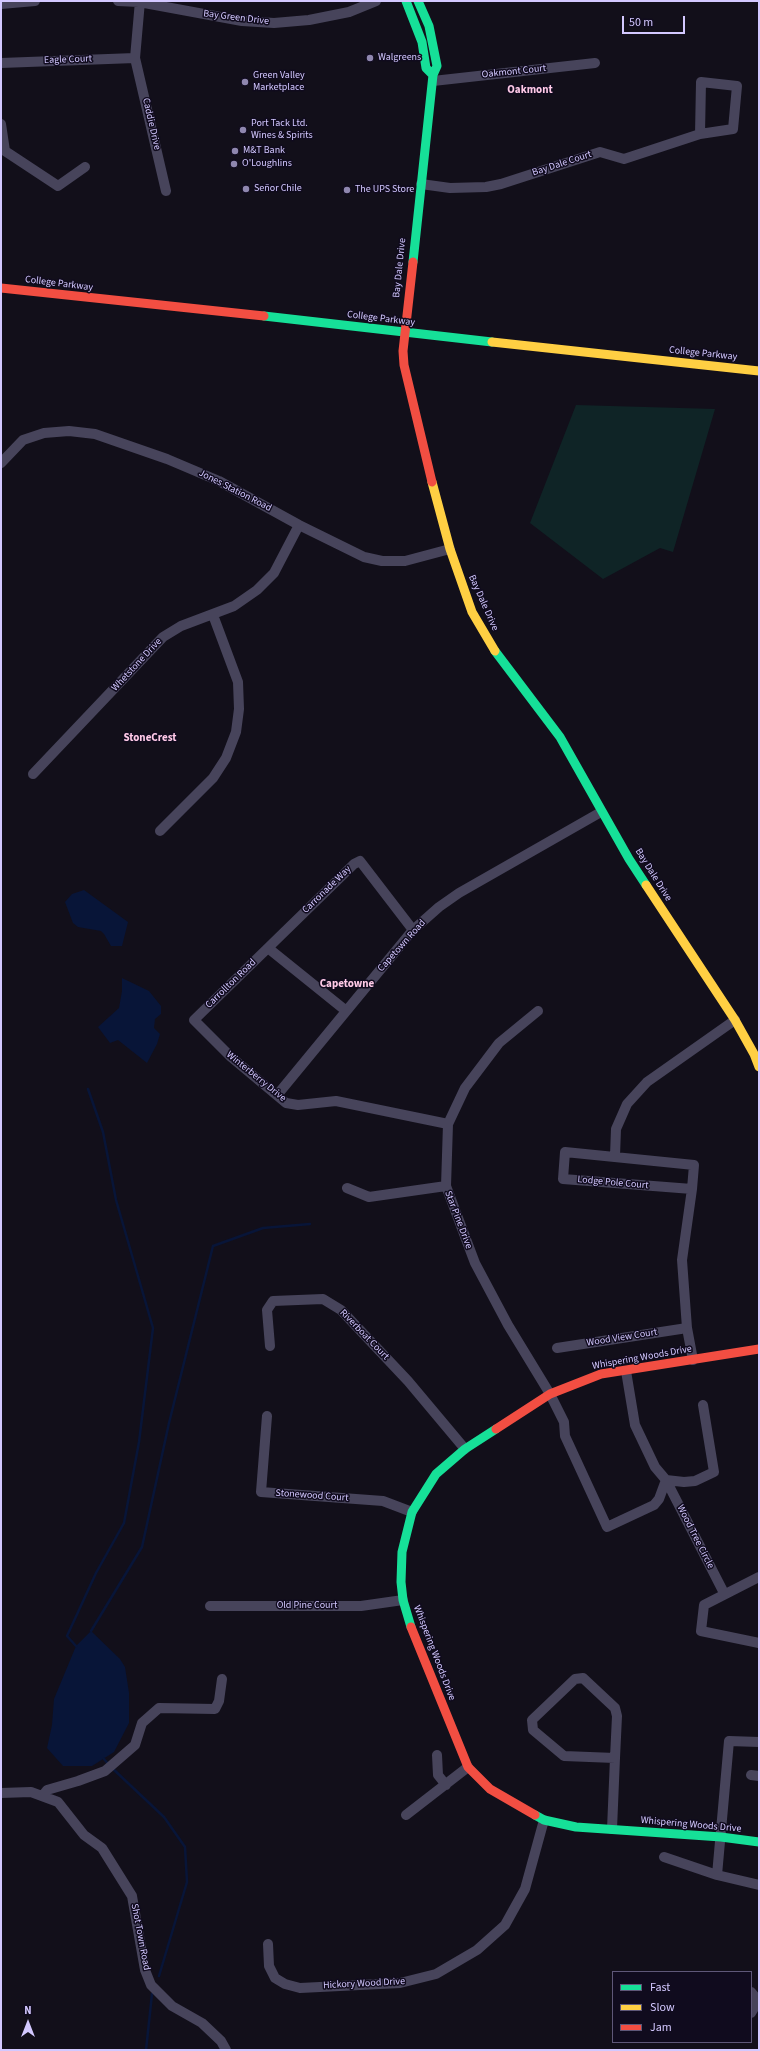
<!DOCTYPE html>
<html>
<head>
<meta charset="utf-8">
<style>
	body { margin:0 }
	#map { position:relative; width:760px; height:2051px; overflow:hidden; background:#120f1a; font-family:"Source Sans 3",sans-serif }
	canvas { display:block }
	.frame { position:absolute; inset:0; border:2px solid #d3c8ff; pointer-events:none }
	.legend { position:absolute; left:612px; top:1971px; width:140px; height:72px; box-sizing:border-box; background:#100b1e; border:1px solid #5e5778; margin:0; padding:5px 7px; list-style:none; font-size:12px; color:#d3c8ff }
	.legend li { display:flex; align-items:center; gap:8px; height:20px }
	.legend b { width:20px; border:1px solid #5e5778 }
	.north { position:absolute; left:8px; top:2003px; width:40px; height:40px; -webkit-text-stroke:3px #100b1e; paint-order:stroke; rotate:0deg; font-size:11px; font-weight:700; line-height:16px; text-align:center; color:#d3c8ff }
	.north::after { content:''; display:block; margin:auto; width:14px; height:18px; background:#d3c8ff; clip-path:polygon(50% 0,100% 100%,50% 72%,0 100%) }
	.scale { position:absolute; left:622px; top:16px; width:63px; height:18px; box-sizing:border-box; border:2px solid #d3c8ff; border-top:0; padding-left:5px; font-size:12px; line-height:14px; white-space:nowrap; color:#d3c8ff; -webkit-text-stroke:3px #100b1e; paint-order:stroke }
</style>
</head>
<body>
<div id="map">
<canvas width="760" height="2051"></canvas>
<div class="frame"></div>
<ul class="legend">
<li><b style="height:5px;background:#16e098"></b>Fast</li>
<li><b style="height:5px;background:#ffcf43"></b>Slow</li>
<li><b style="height:5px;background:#f24e42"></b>Jam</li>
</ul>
<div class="north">N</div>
<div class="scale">50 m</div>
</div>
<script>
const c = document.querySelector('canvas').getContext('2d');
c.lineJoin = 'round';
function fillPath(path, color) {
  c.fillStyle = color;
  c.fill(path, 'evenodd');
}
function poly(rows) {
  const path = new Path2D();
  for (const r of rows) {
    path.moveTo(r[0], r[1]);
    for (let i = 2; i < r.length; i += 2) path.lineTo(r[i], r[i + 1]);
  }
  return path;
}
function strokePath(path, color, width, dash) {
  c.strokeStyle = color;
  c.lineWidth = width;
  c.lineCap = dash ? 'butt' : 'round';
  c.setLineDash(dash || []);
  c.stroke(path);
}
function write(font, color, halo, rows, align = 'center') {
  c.font = font + ' "Source Sans 3",sans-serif';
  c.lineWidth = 3;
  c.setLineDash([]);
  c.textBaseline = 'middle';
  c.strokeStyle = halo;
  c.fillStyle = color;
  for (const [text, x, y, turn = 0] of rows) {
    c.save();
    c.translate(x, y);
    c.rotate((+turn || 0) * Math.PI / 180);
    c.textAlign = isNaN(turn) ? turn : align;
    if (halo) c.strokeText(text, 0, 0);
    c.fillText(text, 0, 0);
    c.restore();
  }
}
fillPath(poly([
	[576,405,715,409,673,552,660,548,603,579,530,523]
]), '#0f2426');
fillPath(poly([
	[84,890,128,922,122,946,111,946,104,934,101,931,78,927,73,923,65,902,72,894],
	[122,978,149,991,161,1006,161,1014,155,1019,154,1028,160,1034,157,1044,147,1063,118,1040,110,1043,98,1027,119,1008,122,991],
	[91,1631,120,1659,125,1667,129,1693,129,1723,114,1752,92,1766,63,1766,47,1748,52,1725,54,1699,76,1646]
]), '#081538');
strokePath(poly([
	[91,1631,142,1547,169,1423,213,1246,263,1228,310,1224],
	[76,1646,67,1636,96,1573,124,1523,139,1442,153,1328,116,1200,103,1132,88,1089],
	[104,1759,109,1765],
	[112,1768,164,1817,185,1847,187,1882,159,1976],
	[146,2050,152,1994]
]), '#081538', 2.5);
strokePath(poly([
	[118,1,139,2,242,21,274,23,309,20,349,12,376,1],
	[140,1,135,58,166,191],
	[1,4,35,1],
	[1,63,135,58],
	[433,81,595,63],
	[1,124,5,151,58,186,85,167],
	[421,184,450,188,486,187,501,184,600,152,624,159,700,134,733,129,737,86,701,82,700,134],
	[1,463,23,440,44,433,69,431,95,434,167,459,219,481,299,525,364,557,382,561,405,561,450,549],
	[33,774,163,637,181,626,234,606,257,590,274,573,299,525],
	[160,831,213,778,226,758,236,732,239,709,238,682,213,615],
	[413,930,360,861,354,864,194,1020,231,1057,286,1103,298,1105,336,1101,448,1124],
	[268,948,345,1010],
	[538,1011,499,1043,465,1088,448,1124,446,1186,475,1263,508,1325,550,1394,564,1422,565,1436,607,1527,654,1505,659,1499,666,1480],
	[278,1094,413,930,439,907,459,893,601,812],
	[615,1156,616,1129,627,1104,647,1082,735,1020],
	[347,1188,369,1197,446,1186],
	[692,1189,563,1179,565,1152,694,1165,692,1189,682,1260,687,1328,693,1360],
	[270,1346,267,1310,273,1301,323,1299,341,1310,408,1381,465,1449],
	[557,1348,687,1328],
	[626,1371,635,1425,655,1467,666,1480,724,1593],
	[267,1416,261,1492,383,1501,412,1512],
	[666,1480,684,1482,695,1481,714,1472,703,1405],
	[759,1577,704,1605,701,1631,759,1643],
	[210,1606,361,1606,403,1600],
	[437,1755,438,1775,446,1785],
	[751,1775,759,1776],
	[1,1793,31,1792,58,1802,84,1835,102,1848,132,1896,145,1970,151,1985,172,2006,202,2023,221,2041,226,2050],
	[43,1795,47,1790,78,1781,105,1771,135,1745,142,1723,159,1708,215,1709,219,1701,222,1679],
	[406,1815,468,1767],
	[612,1829,615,1758,564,1756,533,1730,532,1720,575,1679,583,1678,615,1708,617,1716,615,1758],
	[664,1857,717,1875,759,1885],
	[717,1875,729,1741,759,1742],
	[268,1944,269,1966,275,1978,285,1984,300,1988,400,1983,436,1974,477,1950,505,1925,525,1889,544,1820],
	[751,1992,756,1998,757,2003,751,2013]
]), '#47445b', 10);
strokePath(poly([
	[406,1,422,42,426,68,433,75],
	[413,262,433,75,437,66,429,26,418,1],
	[264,316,492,342],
	[495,651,560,737,629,859,646,885],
	[411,1627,403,1600,401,1582,402,1552,412,1512,436,1474,465,1449,496,1429],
	[535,1815,544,1820,576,1827,721,1837,759,1842]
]), '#16e098', 9);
strokePath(poly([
	[492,342,759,371],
	[432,482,450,549,472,612,495,651],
	[646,885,735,1020,754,1054,759,1067]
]), '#ffcf43', 9);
strokePath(poly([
	[413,262,403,351,404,365,432,482],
	[1,288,264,316],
	[496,1429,550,1394,601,1374,759,1349],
	[411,1627,468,1767,490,1789,535,1815]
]), '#f24e42', 9);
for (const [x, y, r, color] of [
	[370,58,4,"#8f87af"],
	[245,82,4,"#8f87af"],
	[243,130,4,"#8f87af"],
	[235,151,4,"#8f87af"],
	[234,164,4,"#8f87af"],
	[246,189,4,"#8f87af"],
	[347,190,4,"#8f87af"]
]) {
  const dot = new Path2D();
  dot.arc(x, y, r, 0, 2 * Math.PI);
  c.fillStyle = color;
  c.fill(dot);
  strokePath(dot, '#100b1e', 1.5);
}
write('10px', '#d3c8ff', '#100b1e', [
	["Bay Green Drive",236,18,7],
	["Eagle Court",68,60,-2],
	["Oakmont Court",514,72,-6],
	["Caddie Drive",151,124,77],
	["Bay Dale Court",562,164,-18],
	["Bay Dale Drive",400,268,-84],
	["College Parkway",59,284,7],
	["College Parkway",381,319,7],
	["College Parkway",703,354,6],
	["Jones Station Road",235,491,27],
	["Bay Dale Drive",483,603,66],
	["Whetstone Drive",137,665,-47],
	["Bay Dale Drive",653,875,58],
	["Carronade Way",327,890,-44],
	["Capetown Road",402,946,-48],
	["Carrollton Road",231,984,-44],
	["Winterberry Drive",256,1077,39],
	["Lodge Pole Court",613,1183,5],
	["Star Pine Drive",458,1220,69],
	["Riverboat Court",364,1335,46],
	["Wood View Court",622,1338,-9],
	["Whispering Woods Drive",642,1358,-10],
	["Stonewood Court",312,1496,4],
	["Wood Tree Circle",695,1537,63],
	["Old Pine Court",307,1606],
	["Whispering Woods Drive",434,1653,69],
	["Whispering Woods Drive",691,1825,5],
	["Shot Town Road",140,1937,79],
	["Hickory Wood Drive",364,1984,-3]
]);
write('10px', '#d3c8ff', '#100b1e', [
	["Walgreens",378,58],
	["Green Valley",253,76],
	["Marketplace",253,88],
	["Port Tack Ltd.",251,124],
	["Wines & Spirits",251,136],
	["M&T Bank",243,151],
	["O'Loughlins",242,164],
	["Señor Chile",254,189],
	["The UPS Store",355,190]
], 'left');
write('bold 11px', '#ffcae7', '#100b1e', [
	["Oakmont",530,91],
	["StoneCrest",150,739],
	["Capetowne",347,985]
]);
</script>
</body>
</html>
